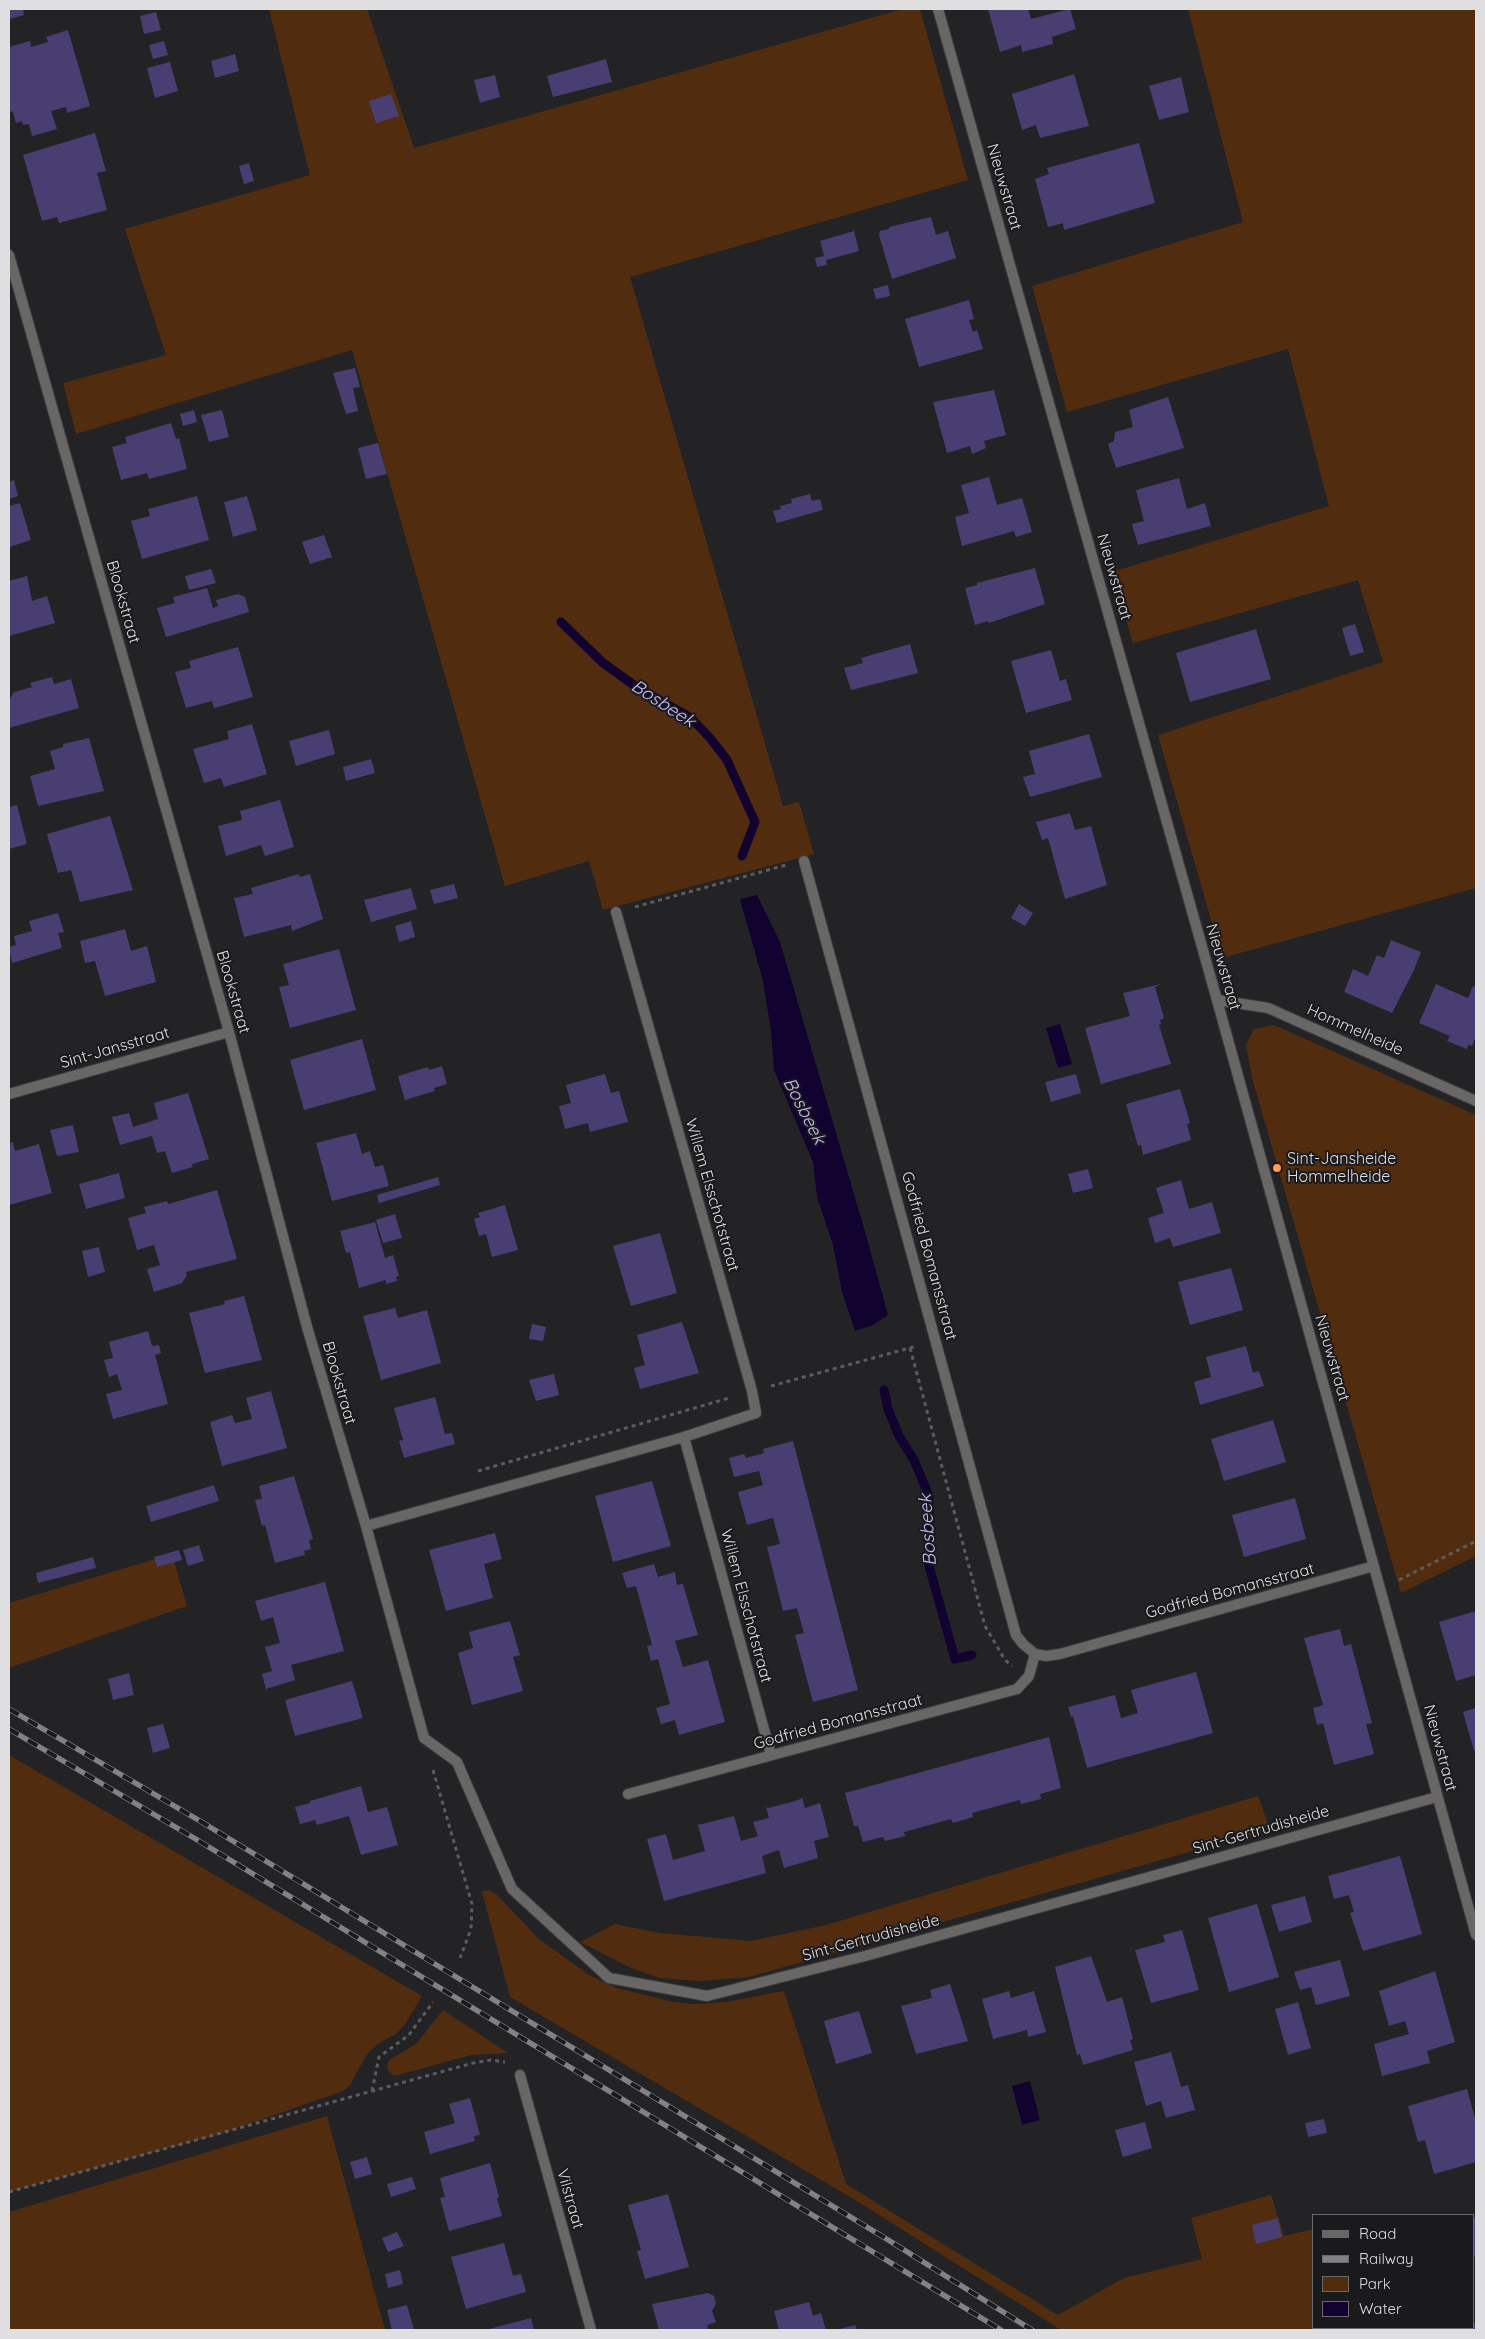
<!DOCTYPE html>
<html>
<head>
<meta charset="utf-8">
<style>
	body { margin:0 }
	#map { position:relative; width:1485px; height:2339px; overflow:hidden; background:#232326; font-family:Quicksand,sans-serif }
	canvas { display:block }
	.frame { position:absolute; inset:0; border:10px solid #dfdfe1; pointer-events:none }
	.legend { position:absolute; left:1312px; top:2214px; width:162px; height:115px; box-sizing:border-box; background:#1a191c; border:1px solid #69686b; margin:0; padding:6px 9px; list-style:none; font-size:15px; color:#dfdfe1 }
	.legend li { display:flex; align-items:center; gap:10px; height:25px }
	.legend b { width:25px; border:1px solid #69686b }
</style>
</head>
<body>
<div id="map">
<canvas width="1485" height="2339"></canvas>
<div class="frame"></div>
<ul class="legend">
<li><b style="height:6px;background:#686765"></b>Road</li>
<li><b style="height:6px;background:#828285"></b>Railway</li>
<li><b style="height:14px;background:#522c0f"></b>Park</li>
<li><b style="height:14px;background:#120230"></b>Water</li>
</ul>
</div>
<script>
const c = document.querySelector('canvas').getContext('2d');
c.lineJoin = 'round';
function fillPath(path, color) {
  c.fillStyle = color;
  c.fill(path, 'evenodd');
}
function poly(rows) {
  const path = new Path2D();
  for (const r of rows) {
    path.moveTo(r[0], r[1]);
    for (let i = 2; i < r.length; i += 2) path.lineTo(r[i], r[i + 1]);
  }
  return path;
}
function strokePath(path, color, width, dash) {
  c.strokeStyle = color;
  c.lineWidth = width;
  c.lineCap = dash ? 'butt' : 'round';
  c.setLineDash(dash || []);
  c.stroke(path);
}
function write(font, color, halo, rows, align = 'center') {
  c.font = font + ' Quicksand,sans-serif';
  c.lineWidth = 4;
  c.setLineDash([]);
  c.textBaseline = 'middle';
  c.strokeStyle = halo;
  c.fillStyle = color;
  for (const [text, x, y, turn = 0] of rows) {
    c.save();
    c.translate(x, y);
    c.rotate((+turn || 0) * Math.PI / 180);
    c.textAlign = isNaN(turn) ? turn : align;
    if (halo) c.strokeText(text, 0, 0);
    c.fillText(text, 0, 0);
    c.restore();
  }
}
fillPath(poly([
	[269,9,367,9,414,148,903,9,920,9,968,180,630,277,783,806,799,802,814,854,603,910,589,861,505,886,352,350,76,434,63,383,166,355,125,229,310,175],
	[1188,9,1476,9,1476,888,1222,958,1158,735,1383,662,1358,580,1133,643,1112,572,1329,506,1288,349,1067,412,1032,286,1243,222],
	[1274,1025,1476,1115,1476,1556,1401,1593,1252,1078,1246,1045,1254,1029],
	[172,1554,187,1606,9,1668,9,1603],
	[9,1755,422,1996,406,2023,396,2034,379,2043,367,2054,350,2085,343,2091,223,2133,9,2192],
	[1258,1796,1270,1829,749,1977,700,1981,660,1978,631,1968,580,1942,615,1924,660,1933,751,1941,826,1925],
	[489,1890,496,1894,539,1939,589,1975,617,1988,673,2002,694,2004,726,2002,784,1991,846,2184,1058,2315,1124,2278,1202,2259,1191,2218,1271,2195,1284,2236,1314,2229,1314,2328,1384,2328,1385,2330,1061,2330,857,2201,510,1997,482,1892],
	[443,2010,508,2053,471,2055,402,2074,394,2076,389,2072,387,2067,389,2060,416,2044],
	[327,2116,385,2330,9,2330,9,2212]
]), '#522c0f');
fillPath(poly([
	[757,895,780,942,866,1235,888,1315,873,1325,855,1331,842,1292,833,1245,817,1197,813,1162,774,1070,771,1031,763,981,740,899],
	[1060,1024,1072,1064,1058,1068,1046,1028],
	[1030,2081,1040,2120,1022,2125,1012,2086]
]), '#120230');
strokePath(poly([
	[561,622,602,662,635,686,691,718,710,738,727,760,755,822,742,856],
	[884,1390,888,1409,899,1436,914,1460,929,1496,929,1566,955,1659,972,1655]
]), '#120230', 9);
fillPath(poly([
	[9,9,23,9,24,15,9,19],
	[988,9,1028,9,1031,19,1070,9,1076,29,1052,37,1053,44,1022,52,1021,45,1000,52],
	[156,12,161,30,144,34,140,16],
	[68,30,90,106,67,113,66,107,51,111,57,129,32,136,29,124,23,125,22,121,16,123,13,112,9,111,9,47,30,41,31,47,48,42,46,37],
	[164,41,168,55,153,59,149,45],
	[235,54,239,71,215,78,211,61],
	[606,59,612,82,553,97,547,76],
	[170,62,178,91,155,98,147,68],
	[1074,74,1089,126,1040,138,1036,125,1022,130,1012,94],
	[495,75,500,97,480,103,474,80],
	[1181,77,1189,112,1159,120,1149,86],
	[391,94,399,116,376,123,369,101],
	[95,133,106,171,97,173,107,210,59,223,57,217,42,221,23,155],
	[1139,143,1155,203,1064,230,1063,223,1048,227,1035,179,1049,174,1047,168],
	[249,163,254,181,244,184,239,166],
	[931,217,936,235,948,231,956,258,892,279,879,235,880,231,889,229,889,227],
	[854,231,859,251,826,260,827,265,817,267,815,258,824,256,820,241],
	[888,285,890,296,876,299,873,289],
	[969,300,974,319,969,320,973,332,977,330,983,349,919,367,905,319],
	[355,368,360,387,353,388,358,411,346,414,333,373],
	[994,390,1006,435,984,441,986,448,972,454,970,446,947,453,933,402],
	[1168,397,1184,448,1116,468,1108,444,1114,441,1115,432,1133,427,1129,410],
	[194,410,197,422,183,426,180,414],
	[222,410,229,437,209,442,201,415],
	[171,423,176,439,179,438,187,469,149,479,147,473,121,480,112,447,127,443,125,437],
	[378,443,387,474,366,479,358,448],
	[989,477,997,505,1022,498,1032,532,1016,537,1014,531,962,546,955,517,969,513,961,485],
	[1179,478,1187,509,1205,503,1211,526,1138,545,1132,524,1144,521,1136,490],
	[14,480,18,496,9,499,9,482],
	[810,494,812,501,820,499,823,510,777,523,773,511,781,509,780,506,792,503,791,499],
	[197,496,209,540,142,559,131,521,150,516,148,509],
	[247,496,257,530,233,537,224,502],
	[20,503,31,540,9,547,9,506],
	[324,535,332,557,310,564,302,542],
	[1035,568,1045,604,989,623,988,621,975,625,965,588,977,585,977,583],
	[211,569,216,583,189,590,185,576],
	[27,576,32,601,47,596,55,623,9,636,9,581],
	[207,588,213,608,218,606,216,600,238,594,245,597,249,612,166,637,157,608,175,603,173,597],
	[1355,624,1364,652,1350,656,1342,628],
	[1256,629,1271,679,1190,702,1176,653],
	[910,644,918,673,851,690,844,668,863,663,861,658],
	[238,647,253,697,214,708,212,701,186,708,175,672,191,668,189,661],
	[1051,650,1060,681,1066,679,1072,700,1026,713,1011,661],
	[52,677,54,684,71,679,79,708,9,728,9,701,14,692,32,687,30,683],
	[252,724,267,774,224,787,221,778,204,783,193,749,229,739,227,731],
	[329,730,335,754,296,766,289,741],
	[1089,734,1102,777,1030,797,1023,777,1035,774,1029,751],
	[89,738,104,791,38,806,30,776,55,769,50,751,63,747,63,744],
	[371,759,375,773,346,781,343,767],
	[280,800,294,847,265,856,261,845,226,856,218,826,242,820,240,811],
	[17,805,27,844,9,849,9,807],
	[1070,813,1075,830,1091,826,1107,885,1065,899,1048,838,1042,840,1036,822],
	[110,816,133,890,80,902,71,870,58,873,47,834],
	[299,874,300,877,310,874,323,919,292,931,291,925,244,937,234,898,253,894,251,888],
	[454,884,458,898,434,904,430,890],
	[411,888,417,909,371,922,364,900],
	[1019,904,1033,913,1025,926,1011,918],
	[58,913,64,932,58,933,62,948,12,963,9,947,16,945,14,936,32,931,29,921],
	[411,921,415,937,399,942,395,926],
	[125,929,131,951,147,946,156,982,105,996,95,961,85,963,80,941],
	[1391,940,1421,952,1414,970,1392,1013,1344,992,1353,969,1368,976,1377,955,1384,958],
	[339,949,356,1010,290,1028,279,987,289,985,283,964],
	[1161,984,1155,987,1164,1018,1160,1020,1161,1024,1159,1025,1171,1064,1101,1084,1085,1028,1130,1016,1123,993],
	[1436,984,1468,998,1473,986,1476,987,1476,1036,1472,1046,1468,1045,1467,1049,1447,1041,1450,1036,1419,1023],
	[362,1039,376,1090,304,1110,290,1060],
	[442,1066,447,1084,434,1088,435,1091,405,1100,398,1076,428,1067,429,1070],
	[605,1074,611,1093,619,1091,628,1122,590,1132,588,1123,565,1129,559,1106,571,1103,566,1085],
	[1076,1074,1081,1093,1051,1102,1045,1082],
	[1180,1089,1190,1123,1187,1124,1191,1140,1143,1155,1141,1145,1138,1146,1126,1104],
	[188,1093,209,1159,192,1164,193,1167,172,1173,165,1151,157,1153,152,1136,120,1145,112,1117,129,1113,133,1127,158,1119,154,1103],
	[73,1125,79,1152,57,1156,50,1130],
	[356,1133,362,1154,370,1151,375,1167,383,1165,389,1186,332,1201,316,1143],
	[13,1142,15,1151,39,1144,52,1193,9,1205,9,1143],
	[1088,1169,1093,1188,1073,1193,1068,1174],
	[119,1173,125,1198,86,1209,79,1184],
	[438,1177,440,1185,379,1203,377,1195],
	[1181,1180,1189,1209,1212,1202,1221,1233,1173,1247,1170,1238,1155,1243,1148,1218,1164,1213,1156,1188],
	[217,1190,237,1259,186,1272,187,1275,182,1283,154,1292,147,1269,160,1265,154,1245,137,1250,128,1218,146,1213,144,1207,167,1201,168,1204],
	[505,1205,518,1250,492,1257,486,1234,479,1236,474,1219,480,1217,478,1213],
	[395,1214,402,1238,383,1243,376,1220],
	[375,1222,385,1258,393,1255,399,1276,396,1277,397,1281,386,1284,386,1280,359,1288,350,1252,346,1253,340,1231],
	[660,1233,677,1293,631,1306,613,1246],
	[99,1247,105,1272,88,1277,82,1251],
	[1231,1268,1243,1310,1190,1325,1178,1282],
	[244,1296,262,1360,205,1373,189,1313,225,1304,224,1301],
	[395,1308,398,1318,427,1310,441,1363,381,1380,363,1316],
	[682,1322,699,1373,640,1389,634,1368,645,1365,637,1335],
	[532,1324,546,1327,543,1341,529,1339],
	[148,1331,152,1346,159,1345,161,1353,155,1355,168,1404,113,1419,106,1394,122,1390,117,1374,109,1377,104,1360,113,1358,109,1342],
	[1246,1346,1253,1373,1259,1371,1264,1386,1200,1405,1194,1382,1211,1377,1206,1357],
	[554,1374,559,1395,536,1401,529,1380],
	[271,1391,287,1448,222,1466,210,1422,232,1415,235,1423,252,1419,246,1398],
	[435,1397,445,1434,452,1433,455,1444,404,1458,399,1441,403,1440,394,1408],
	[1273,1420,1286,1462,1224,1481,1211,1439],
	[793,1441,858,1690,813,1702,795,1635,804,1633,797,1608,783,1611,767,1547,780,1544,773,1518,747,1525,738,1492,763,1485,759,1471,734,1477,729,1458,744,1454,746,1458,764,1453,763,1449],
	[294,1476,313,1539,309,1540,311,1549,304,1551,305,1555,275,1563,265,1525,262,1526,255,1500,262,1499,259,1486],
	[652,1481,671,1546,613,1562,595,1496],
	[214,1485,219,1501,151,1522,146,1506],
	[1295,1498,1306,1539,1244,1557,1232,1515],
	[495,1533,502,1559,484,1564,493,1598,446,1611,429,1550],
	[199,1545,204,1561,188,1566,183,1550],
	[179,1550,182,1560,157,1567,154,1557],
	[93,1557,96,1568,38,1583,36,1573],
	[654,1564,658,1577,675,1572,677,1585,683,1584,698,1635,675,1641,683,1667,708,1660,725,1722,679,1735,675,1720,661,1724,656,1708,670,1704,658,1659,651,1661,647,1646,652,1645,636,1586,627,1588,622,1573],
	[325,1582,344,1651,291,1665,295,1680,266,1689,262,1674,272,1671,265,1647,280,1643,273,1617,261,1621,255,1601],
	[1476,1611,1476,1675,1456,1681,1439,1622],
	[510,1621,520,1655,513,1657,523,1691,472,1705,458,1653,473,1648,469,1632],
	[1340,1629,1344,1646,1351,1644,1372,1723,1366,1724,1374,1754,1334,1765,1323,1723,1317,1725,1313,1708,1323,1705,1304,1638],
	[1196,1672,1213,1733,1087,1768,1073,1716,1071,1717,1068,1707,1115,1695,1121,1718,1138,1713,1131,1690],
	[129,1673,134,1695,113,1700,108,1679],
	[352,1681,363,1718,295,1736,285,1700],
	[1476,1708,1476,1750,1474,1751,1463,1712],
	[163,1724,170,1748,153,1753,147,1728],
	[1049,1737,1061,1788,1040,1794,1041,1799,1021,1804,1020,1800,972,1813,973,1817,953,1823,951,1819,904,1832,905,1836,885,1841,883,1837,863,1842,858,1826,854,1826,845,1793],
	[361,1786,368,1812,387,1807,398,1845,361,1855,349,1816,317,1825,315,1820,300,1824,295,1807,310,1803,310,1801],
	[802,1797,805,1808,820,1803,829,1837,814,1841,818,1858,784,1868,779,1850,762,1856,766,1873,664,1901,647,1839,666,1834,673,1860,705,1851,698,1825,734,1816,741,1841,758,1836,753,1822,769,1818,766,1807,768,1808,784,1804,784,1802,785,1804,801,1799],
	[1400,1856,1422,1934,1363,1951,1350,1913,1354,1912,1349,1895,1334,1899,1328,1876],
	[1305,1896,1312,1922,1279,1932,1271,1905],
	[1257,1904,1279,1977,1229,1992,1208,1918],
	[1182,1930,1199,1990,1151,2003,1135,1950,1165,1942,1163,1935],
	[1091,1956,1107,2002,1122,1997,1133,2039,1130,2040,1133,2050,1083,2065,1080,2054,1077,2055,1055,1967],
	[1340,1960,1350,1996,1316,2005,1311,1987,1300,1990,1294,1972],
	[1435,1971,1455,2042,1427,2051,1430,2063,1382,2076,1374,2044,1409,2034,1405,2021,1389,2026,1379,1991],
	[950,1984,968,2041,916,2054,901,2006,932,1998,930,1990],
	[1009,1991,1011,1998,1034,1991,1046,2032,1028,2037,1027,2030,993,2039,982,1999],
	[1298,2002,1311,2048,1288,2055,1275,2009],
	[859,2011,872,2053,836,2064,824,2021],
	[1171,2052,1181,2087,1188,2085,1195,2110,1166,2118,1161,2101,1146,2106,1134,2062],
	[1467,2089,1476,2122,1476,2162,1434,2174,1425,2140,1418,2142,1408,2106],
	[470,2098,480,2135,474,2136,475,2141,430,2154,424,2132,455,2123,449,2104],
	[1324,2119,1327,2133,1308,2137,1305,2123],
	[1145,2122,1152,2148,1123,2157,1115,2130],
	[367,2157,372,2174,355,2179,350,2162],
	[490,2163,499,2197,497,2198,502,2216,449,2231,440,2198,445,2197,440,2178],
	[412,2177,416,2189,391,2197,387,2184],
	[668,2194,689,2267,645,2279,637,2251,641,2250,628,2205],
	[1476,2217,1476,2256,1474,2257,1474,2218],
	[1278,2218,1282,2237,1256,2244,1252,2225],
	[397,2232,404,2246,388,2252,382,2238],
	[504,2243,513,2276,521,2274,526,2292,466,2309,451,2257],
	[400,2270,403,2284,388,2288,385,2274],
	[708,2293,714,2296,716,2304,712,2311,716,2322,707,2325,709,2330,659,2330,652,2304],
	[809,2302,813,2316,821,2313,826,2330,779,2330,774,2311],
	[407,2305,414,2330,392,2330,387,2310],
	[531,2318,534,2330,485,2330],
	[1474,2323,1476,2323,1476,2330,1469,2330,1468,2328,1474,2328],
	[855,2325,857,2330,836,2330]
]), '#493e72');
const street = poly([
	[938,9,1217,1000,1476,1935],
	[9,255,229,1032,307,1327,366,1526,424,1738,457,1762,512,1889,609,1978,707,1996,865,1956,1437,1797],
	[804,861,1016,1635,1023,1644,1035,1654,1046,1656,1060,1654,1374,1566],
	[1217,1000,1268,1008,1476,1101],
	[9,1094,229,1032],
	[684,1437,771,1755],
	[366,1526,684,1437,756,1413,752,1391,616,912],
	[628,1794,1017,1689,1029,1676,1035,1654],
	[520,2075,591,2330]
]);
strokePath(street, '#3d3d40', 12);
strokePath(poly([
	[635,907,786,865],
	[910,1348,985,1626,1005,1660,1012,1666],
	[771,1386,917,1346],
	[478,1471,729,1398],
	[1399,1580,1476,1541],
	[433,1770,472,1904,471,1929,460,1958],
	[372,2091,379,2057,409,2035,433,2002],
	[9,2192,473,2063,491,2060,505,2062]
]), '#5c5c5f', 3, [4, 4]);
strokePath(street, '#686765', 10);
const rail = poly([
	[9,1709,200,1821,885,2238,1032,2330],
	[9,1729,194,1838,1001,2330]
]);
strokePath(rail, '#828285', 5.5);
strokePath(rail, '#1a191c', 4, [11]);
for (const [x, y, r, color] of [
	[1277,1168,5,"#fd9c56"]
]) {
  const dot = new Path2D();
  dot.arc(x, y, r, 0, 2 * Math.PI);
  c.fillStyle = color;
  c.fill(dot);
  strokePath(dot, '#1a191c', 2);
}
write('16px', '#dfdfe1', '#1a191c', [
	["Nieuwstraat",1004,187,74],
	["Nieuwstraat",1114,577,74],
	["Blookstraat",123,602,74],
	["Nieuwstraat",1223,967,74],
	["Blookstraat",233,992,74],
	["Hommelheide",1355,1030,24],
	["Sint-Jansstraat",115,1048,-16],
	["Willem Elsschotstraat",712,1195,74],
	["Godfried Bomansstraat",929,1256,75],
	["Nieuwstraat",1332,1358,74],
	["Blookstraat",339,1383,74],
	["Godfried Bomansstraat",1230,1591,-15],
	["Willem Elsschotstraat",746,1606,75],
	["Godfried Bomansstraat",838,1722,-15],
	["Nieuwstraat",1440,1748,75],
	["Sint-Gertrudisheide",1261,1830,-16],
	["Sint-Gertrudisheide",871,1938,-15],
	["Vilstraat",570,2199,74]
]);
write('16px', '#dfdfe1', '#1a191c', [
	["Sint-Jansheide",1287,1159],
	["Hommelheide",1287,1177]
], 'left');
write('italic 18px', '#c6bcff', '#1a191c', [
	["Bosbeek",663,704,33],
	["Bosbeek",804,1111,63],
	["Bosbeek",928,1530,-94]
]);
</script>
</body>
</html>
